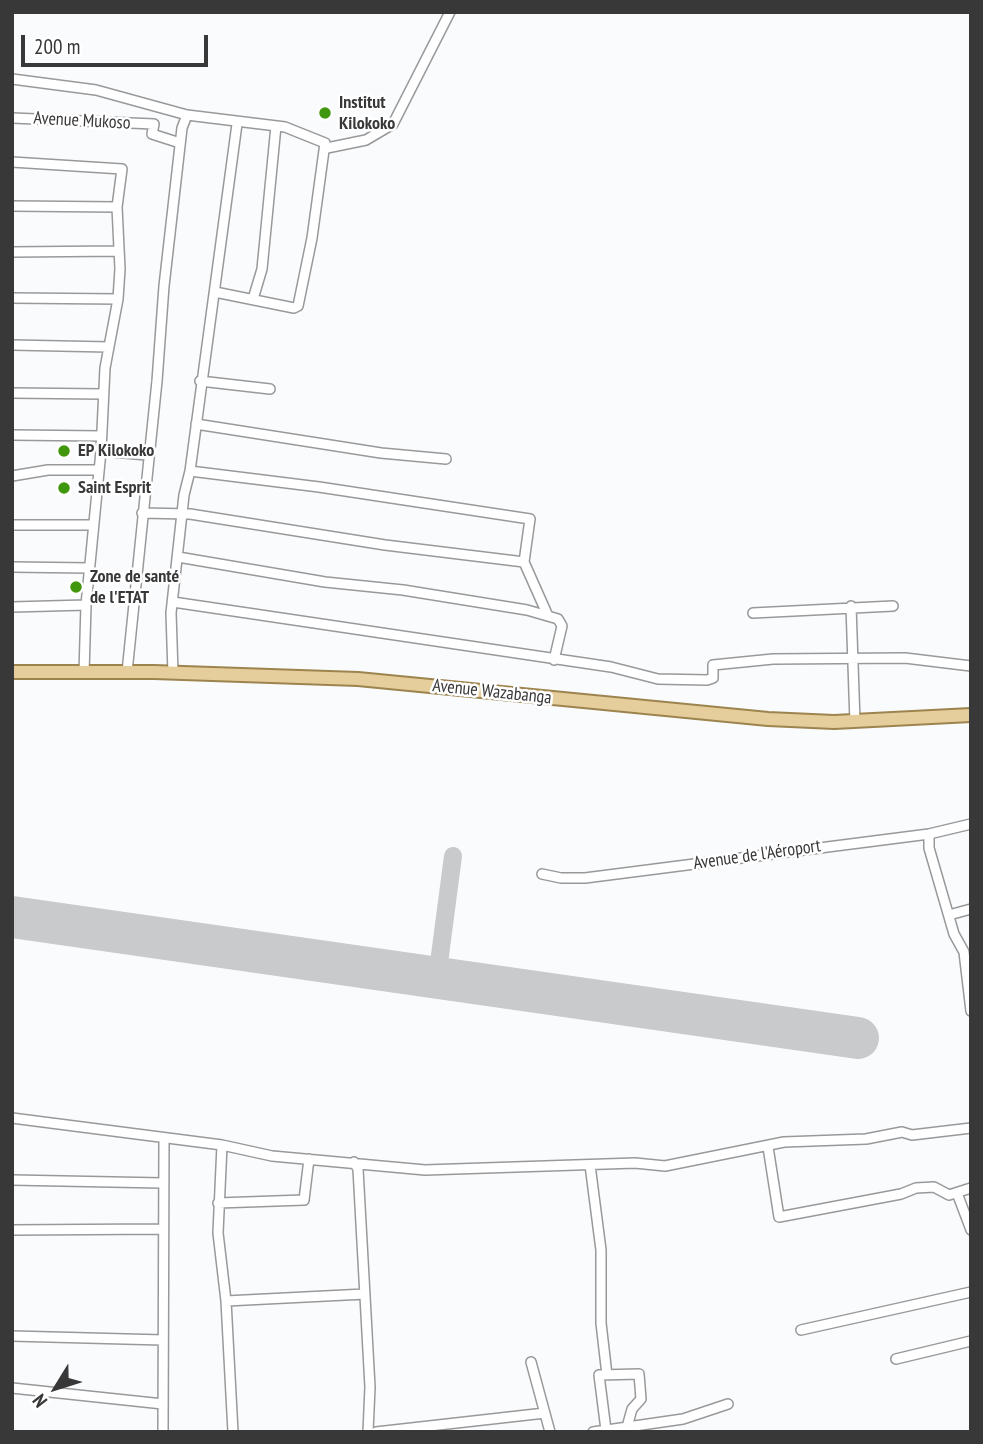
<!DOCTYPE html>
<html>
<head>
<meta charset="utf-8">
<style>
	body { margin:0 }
	#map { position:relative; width:983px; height:1444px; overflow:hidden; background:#f9fbfd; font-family:"PT Sans Narrow",sans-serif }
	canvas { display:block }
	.frame { position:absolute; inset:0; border:14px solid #383839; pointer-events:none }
	.north { position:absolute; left:21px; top:1353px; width:70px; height:70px; -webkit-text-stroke:5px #fff; paint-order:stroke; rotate:232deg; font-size:19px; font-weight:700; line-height:28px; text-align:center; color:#383839 }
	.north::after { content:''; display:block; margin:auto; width:24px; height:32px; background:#383839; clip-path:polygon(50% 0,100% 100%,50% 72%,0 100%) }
	.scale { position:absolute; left:21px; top:35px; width:187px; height:32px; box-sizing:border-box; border:4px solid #383839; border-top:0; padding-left:9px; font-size:21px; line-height:24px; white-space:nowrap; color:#383839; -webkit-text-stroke:5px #fff; paint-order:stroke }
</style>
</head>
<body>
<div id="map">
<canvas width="983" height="1444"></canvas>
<div class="frame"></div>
<div class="north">N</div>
<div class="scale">200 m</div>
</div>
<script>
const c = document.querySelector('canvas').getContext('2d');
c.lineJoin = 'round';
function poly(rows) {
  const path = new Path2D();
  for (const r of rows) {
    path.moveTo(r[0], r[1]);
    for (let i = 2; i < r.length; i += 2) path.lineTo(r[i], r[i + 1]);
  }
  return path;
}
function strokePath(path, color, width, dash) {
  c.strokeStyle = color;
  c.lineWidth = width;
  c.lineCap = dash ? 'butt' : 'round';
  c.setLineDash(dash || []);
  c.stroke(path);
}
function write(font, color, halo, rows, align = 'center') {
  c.font = font + ' "PT Sans Narrow",sans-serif';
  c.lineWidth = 5;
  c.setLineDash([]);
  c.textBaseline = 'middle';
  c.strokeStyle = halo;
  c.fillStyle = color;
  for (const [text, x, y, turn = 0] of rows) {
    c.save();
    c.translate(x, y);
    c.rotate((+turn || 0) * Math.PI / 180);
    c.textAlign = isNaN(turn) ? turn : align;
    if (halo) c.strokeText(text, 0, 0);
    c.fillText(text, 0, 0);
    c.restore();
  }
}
strokePath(poly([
	[437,978,453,856]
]), '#c9cacc', 18);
strokePath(poly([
	[12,917,858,1038]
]), '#c9cacc', 42);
const minor = poly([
	[12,79,96,90,187,115,285,127,325,143,312,238,298,306,294,308,215,292],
	[12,118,154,124,152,134,180,143],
	[327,148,366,140,393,124,450,12],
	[12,162,122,169,117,207,120,269,118,299,105,368,101,451,86,605,84,673],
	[12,206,117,207],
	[12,252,119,251],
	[12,298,118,299],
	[253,299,262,269,276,126],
	[12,345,109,347],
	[200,381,270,389],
	[12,393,103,394],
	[196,424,381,453,446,459],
	[12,435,101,436],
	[101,451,147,455],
	[190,471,319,487,530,519,524,562,548,616],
	[12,476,48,470,99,470],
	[142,513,190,514,385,545,524,562],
	[12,525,93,525],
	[178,557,325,582,403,590,527,610,558,619,562,626,554,660],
	[12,567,89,568],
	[173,602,611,667,658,679,707,680,713,678,713,665,773,659,905,658,971,666],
	[851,606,855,722],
	[12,607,86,605],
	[753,613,893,606],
	[127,672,157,381,164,286,182,128,187,115],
	[173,673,171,613,184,495,190,471,237,124],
	[929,834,929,848,954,934,964,952,971,1011],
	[542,874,561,878,585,878,929,834,971,824],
	[949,915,971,909],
	[12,1118,222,1145,272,1156,425,1170,635,1163,665,1166,784,1142,866,1139,902,1132,912,1135,971,1128],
	[222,1145,218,1233,226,1301,233,1432],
	[768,1147,779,1217,901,1194,916,1188,934,1187,949,1195,971,1188],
	[354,1162,358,1169,370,1387,368,1432],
	[590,1165,601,1250,601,1323,607,1375],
	[12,1180,162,1183],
	[957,1193,971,1230],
	[218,1203,304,1200,309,1159],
	[12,1230,163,1229],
	[226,1301,365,1294],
	[801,1330,971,1292],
	[12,1336,163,1340],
	[896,1359,971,1341],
	[531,1362,550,1432],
	[12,1388,163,1404],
	[606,1430,599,1375,639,1374,641,1399,632,1409,627,1427],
	[163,1432,164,1139],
	[376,1432,545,1413],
	[593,1432,683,1419,728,1404]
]);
const major = poly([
	[12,672,154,672,358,679,768,719,834,722,971,715]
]);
strokePath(minor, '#98999b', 12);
strokePath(major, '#9d844e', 16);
strokePath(minor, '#fff', 9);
strokePath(major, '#e5ce9c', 12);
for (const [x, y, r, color] of [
	[325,113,7,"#40970e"],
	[64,451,7,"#40970e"],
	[64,488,7,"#40970e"],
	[76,587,7,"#40970e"]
]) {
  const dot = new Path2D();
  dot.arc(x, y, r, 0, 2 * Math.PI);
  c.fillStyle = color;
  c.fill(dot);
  strokePath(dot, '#fff', 2.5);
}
write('bold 18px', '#383839', '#fff', [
	["Institut",339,103],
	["Kilokoko",339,124],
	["EP Kilokoko",78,451],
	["Saint Esprit",78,488],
	["Zone de santé",90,577],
	["de l'ETAT",90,598]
], 'left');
write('18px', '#383839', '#fff', [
	["Avenue Mukoso",82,121,3],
	["Avenue Wazabanga",492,692,6],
	["Avenue de l'Aéroport",757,855,-8]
]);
</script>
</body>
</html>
